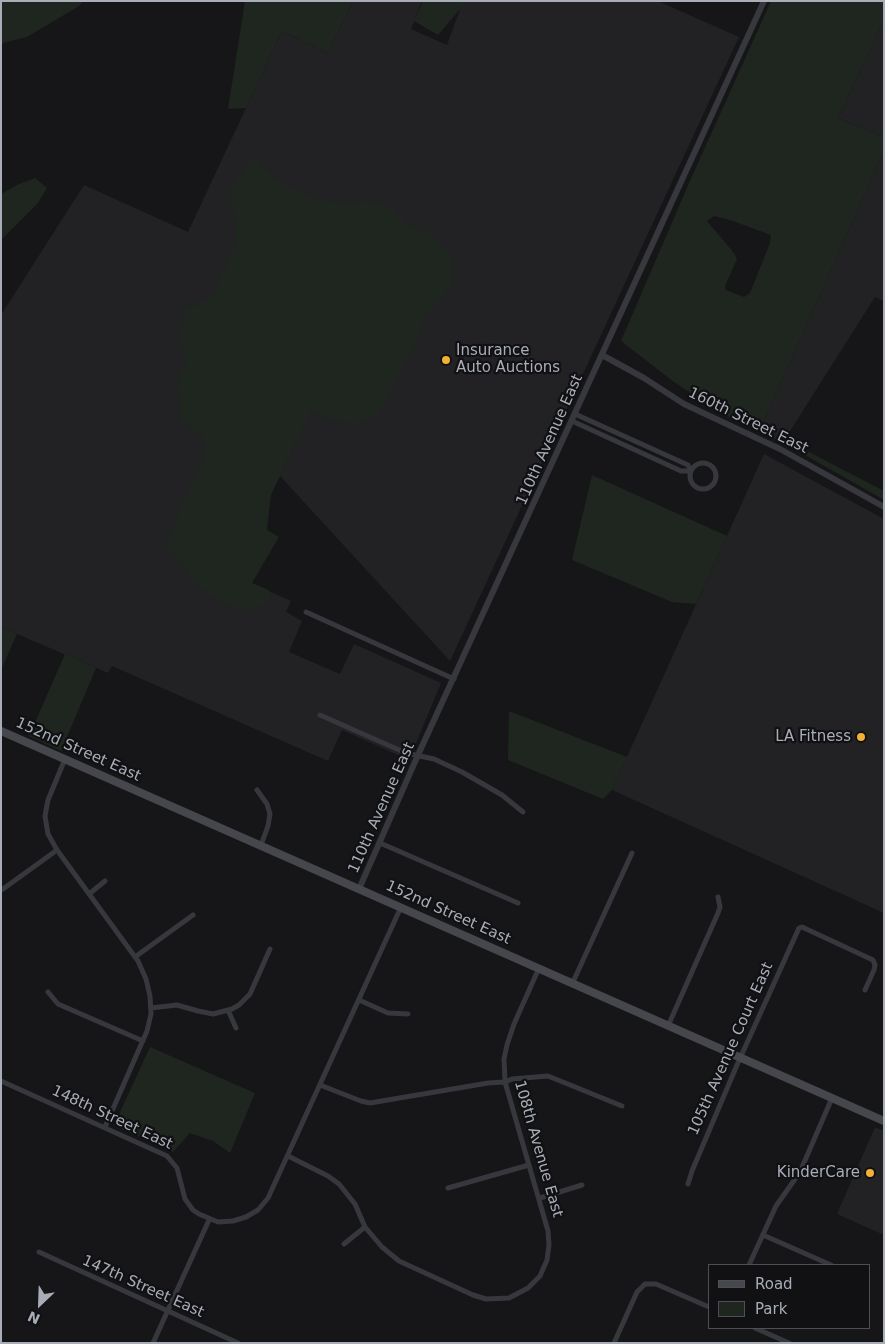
<!DOCTYPE html>
<html>
<head>
<meta charset="utf-8">
<style>
	body { margin:0 }
	#map { position:relative; width:885px; height:1344px; overflow:hidden; background:#161618; font-family:"DejaVu Sans",sans-serif }
	canvas { display:block }
	.frame { position:absolute; inset:0; border:2px solid #a8adb8; pointer-events:none }
	.legend { position:absolute; left:708px; top:1264px; width:162px; height:65px; box-sizing:border-box; background:#111113; border:1px solid #4d4f55; margin:0; padding:6px 9px; list-style:none; font-size:15px; color:#a8adb8 }
	.legend li { display:flex; align-items:center; gap:10px; height:25px }
	.legend b { width:25px; border:1px solid #4d4f55 }
	.north { position:absolute; left:15px; top:1279px; width:50px; height:50px; -webkit-text-stroke:4px #111113; paint-order:stroke; rotate:204deg; font-size:14px; font-weight:700; line-height:20px; text-align:center; color:#a8adb8 }
	.north::after { content:''; display:block; margin:auto; width:18px; height:22px; background:#a8adb8; clip-path:polygon(50% 0,100% 100%,50% 72%,0 100%) }
</style>
</head>
<body>
<div id="map">
<canvas width="885" height="1344"></canvas>
<div class="frame"></div>
<ul class="legend">
<li><b style="height:6px;background:#45474d"></b>Road</li>
<li><b style="height:14px;background:#1e261f"></b>Park</li>
</ul>
<div class="north">N</div>
</div>
<script>
const c = document.querySelector('canvas').getContext('2d');
c.lineJoin = 'round';
function fillPath(path, color) {
  c.fillStyle = color;
  c.fill(path, 'evenodd');
}
function poly(rows) {
  const path = new Path2D();
  for (const r of rows) {
    if (r.length === 3) {
      path.moveTo(r[0] + r[2], r[1]);
      path.arc(r[0], r[1], r[2], 0, 2 * Math.PI);
      continue;
    }
    path.moveTo(r[0], r[1]);
    for (let i = 2; i < r.length; i += 2) path.lineTo(r[i], r[i + 1]);
  }
  return path;
}
function strokePath(path, color, width, dash) {
  c.strokeStyle = color;
  c.lineWidth = width;
  c.lineCap = dash ? 'butt' : 'round';
  c.setLineDash(dash || []);
  c.stroke(path);
}
function write(font, color, halo, rows, align = 'center') {
  c.font = font + ' "DejaVu Sans",sans-serif';
  c.lineWidth = 4.5;
  c.setLineDash([]);
  c.textBaseline = 'middle';
  c.strokeStyle = halo;
  c.fillStyle = color;
  for (const [text, x, y, turn = 0] of rows) {
    c.save();
    c.translate(x, y);
    c.rotate((+turn || 0) * Math.PI / 180);
    c.textAlign = isNaN(turn) ? turn : align;
    if (halo) c.strokeText(text, 0, 0);
    c.fillText(text, 0, 0);
    c.restore();
  }
}
fillPath(poly([
	[353,1,422,1,411,29,447,45,463,1,658,1,739,37,450,661,280,476,380,261,263,207,235,576,291,601,286,612,302,621,289,652,340,674,354,644,441,683,409,760,342,730,328,761,112,666,108,673,1,627,1,315,84,185,188,232,282,31,328,53],
	[884,20,884,137,838,118],
	[884,151,884,301,875,297,785,439,761,427],
	[764,454,884,519,884,913,612,790],
	[875,1127,884,1131,884,1235,837,1214]
]), '#222225');
fillPath(poly([
	[1,1,83,1,79,6,27,37,3,43,1,46],
	[245,1,353,1,328,53,282,31,246,108,228,109],
	[423,1,467,1,438,35,414,21],
	[771,1,884,1,884,20,838,118,884,137,884,151,761,427,884,491,884,500,784,443,723,414,674,382,621,341,689,183],
	[714,216,730,220,771,235,770,243,750,293,744,297,726,290,725,286,737,259,734,253,707,221],
	[251,160,257,162,278,181,312,199,346,203,367,201,380,203,391,208,412,228,420,231,429,233,440,243,450,255,453,267,452,283,442,300,429,311,424,320,414,347,395,379,384,407,375,416,357,424,334,421,311,411,271,495,267,530,279,537,252,583,269,590,271,598,263,605,247,612,215,598,194,584,182,564,164,546,206,452,202,437,180,421,177,380,186,364,180,336,185,307,198,305,214,292,234,249,236,225,229,191],
	[35,178,47,188,38,203,1,240,1,194,17,185],
	[592,475,727,536,696,604,672,602,572,560],
	[1,627,17,634,1,670],
	[65,654,96,668,61,751,29,736],
	[509,711,627,757,612,790,603,799,508,760],
	[150,1047,255,1093,230,1153,213,1141,190,1133,173,1152,115,1126,115,1123]
]), '#1e261f');
strokePath(poly([
	[572,421,681,471,691,471,688,465,575,414],
	[703,476,13],
	[306,612,454,679],
	[320,715,406,753,434,759,462,772,502,795,523,812],
	[65,759,48,800,45,816,48,834,57,850,138,961,146,979,150,996,151,1014,147,1031,105,1127],
	[257,790,267,804,270,814,268,826,261,845],
	[380,843,518,903],
	[3,889,57,850],
	[89,894,105,881],
	[135,957,193,915],
	[573,982,632,853],
	[48,992,58,1004,143,1041],
	[359,1000,388,1013,408,1014],
	[151,1008,177,1005,198,1011,213,1014,232,1009,239,1005,250,994,270,949],
	[228,1010,236,1028],
	[668,1026,718,913,720,907,718,897],
	[1,1081,167,1156,177,1168,185,1199,193,1210,199,1214,218,1222,233,1221,246,1217,258,1210,268,1198,401,907],
	[320,1085,361,1101,370,1103,488,1083,505,1082,512,1079,548,1076,622,1106],
	[288,1156,328,1176,339,1184,355,1204,365,1227,382,1247,399,1261,473,1295,486,1299,509,1298,528,1288,540,1276,547,1260,549,1245,548,1231,505,1082,504,1059,507,1045,514,1024,539,968],
	[688,1184,692,1171,737,1065,799,928,802,927,873,960,875,965,874,970,865,990],
	[448,1188,529,1165],
	[540,1198,582,1185],
	[763,1235,831,1265],
	[344,1244,365,1227],
	[39,1252,238,1343],
	[749,1265,776,1206,800,1172,832,1098],
	[755,1328,789,1343],
	[153,1343,209,1220],
	[614,1343,637,1292,645,1284,656,1284,709,1307]
]), '#37383d', 5);
strokePath(poly([
	[602,355,644,378,684,404,780,449,884,507],
	[359,889,418,755,764,1]
]), '#37383d', 6);
strokePath(poly([
	[1,731,884,1121]
]), '#45474d', 8);
for (const [x, y, r, color] of [
	[446,360,5,"#f2b134"],
	[861,737,5,"#f2b134"],
	[870,1173,5,"#f2b134"]
]) {
  const dot = new Path2D();
  dot.arc(x, y, r, 0, 2 * Math.PI);
  c.fillStyle = color;
  c.fill(dot);
  strokePath(dot, '#111113', 2);
}
write('15px', '#a8adb8', '#111113', [
	["Insurance",456,351,"left"],
	["Auto Auctions",456,368,"left"],
	["LA Fitness",851,737],
	["KinderCare",860,1173]
], 'right');
write('15px', '#a8adb8', '#111113', [
	["160th Street East",748,421,26],
	["110th Avenue East",550,440,-66],
	["152nd Street East",78,750,24],
	["110th Avenue East",382,808,-66],
	["152nd Street East",448,913,24],
	["105th Avenue Court East",731,1049,-66],
	["148th Street East",112,1118,25],
	["108th Avenue East",538,1149,74],
	["147th Street East",143,1287,24]
]);
</script>
</body>
</html>
